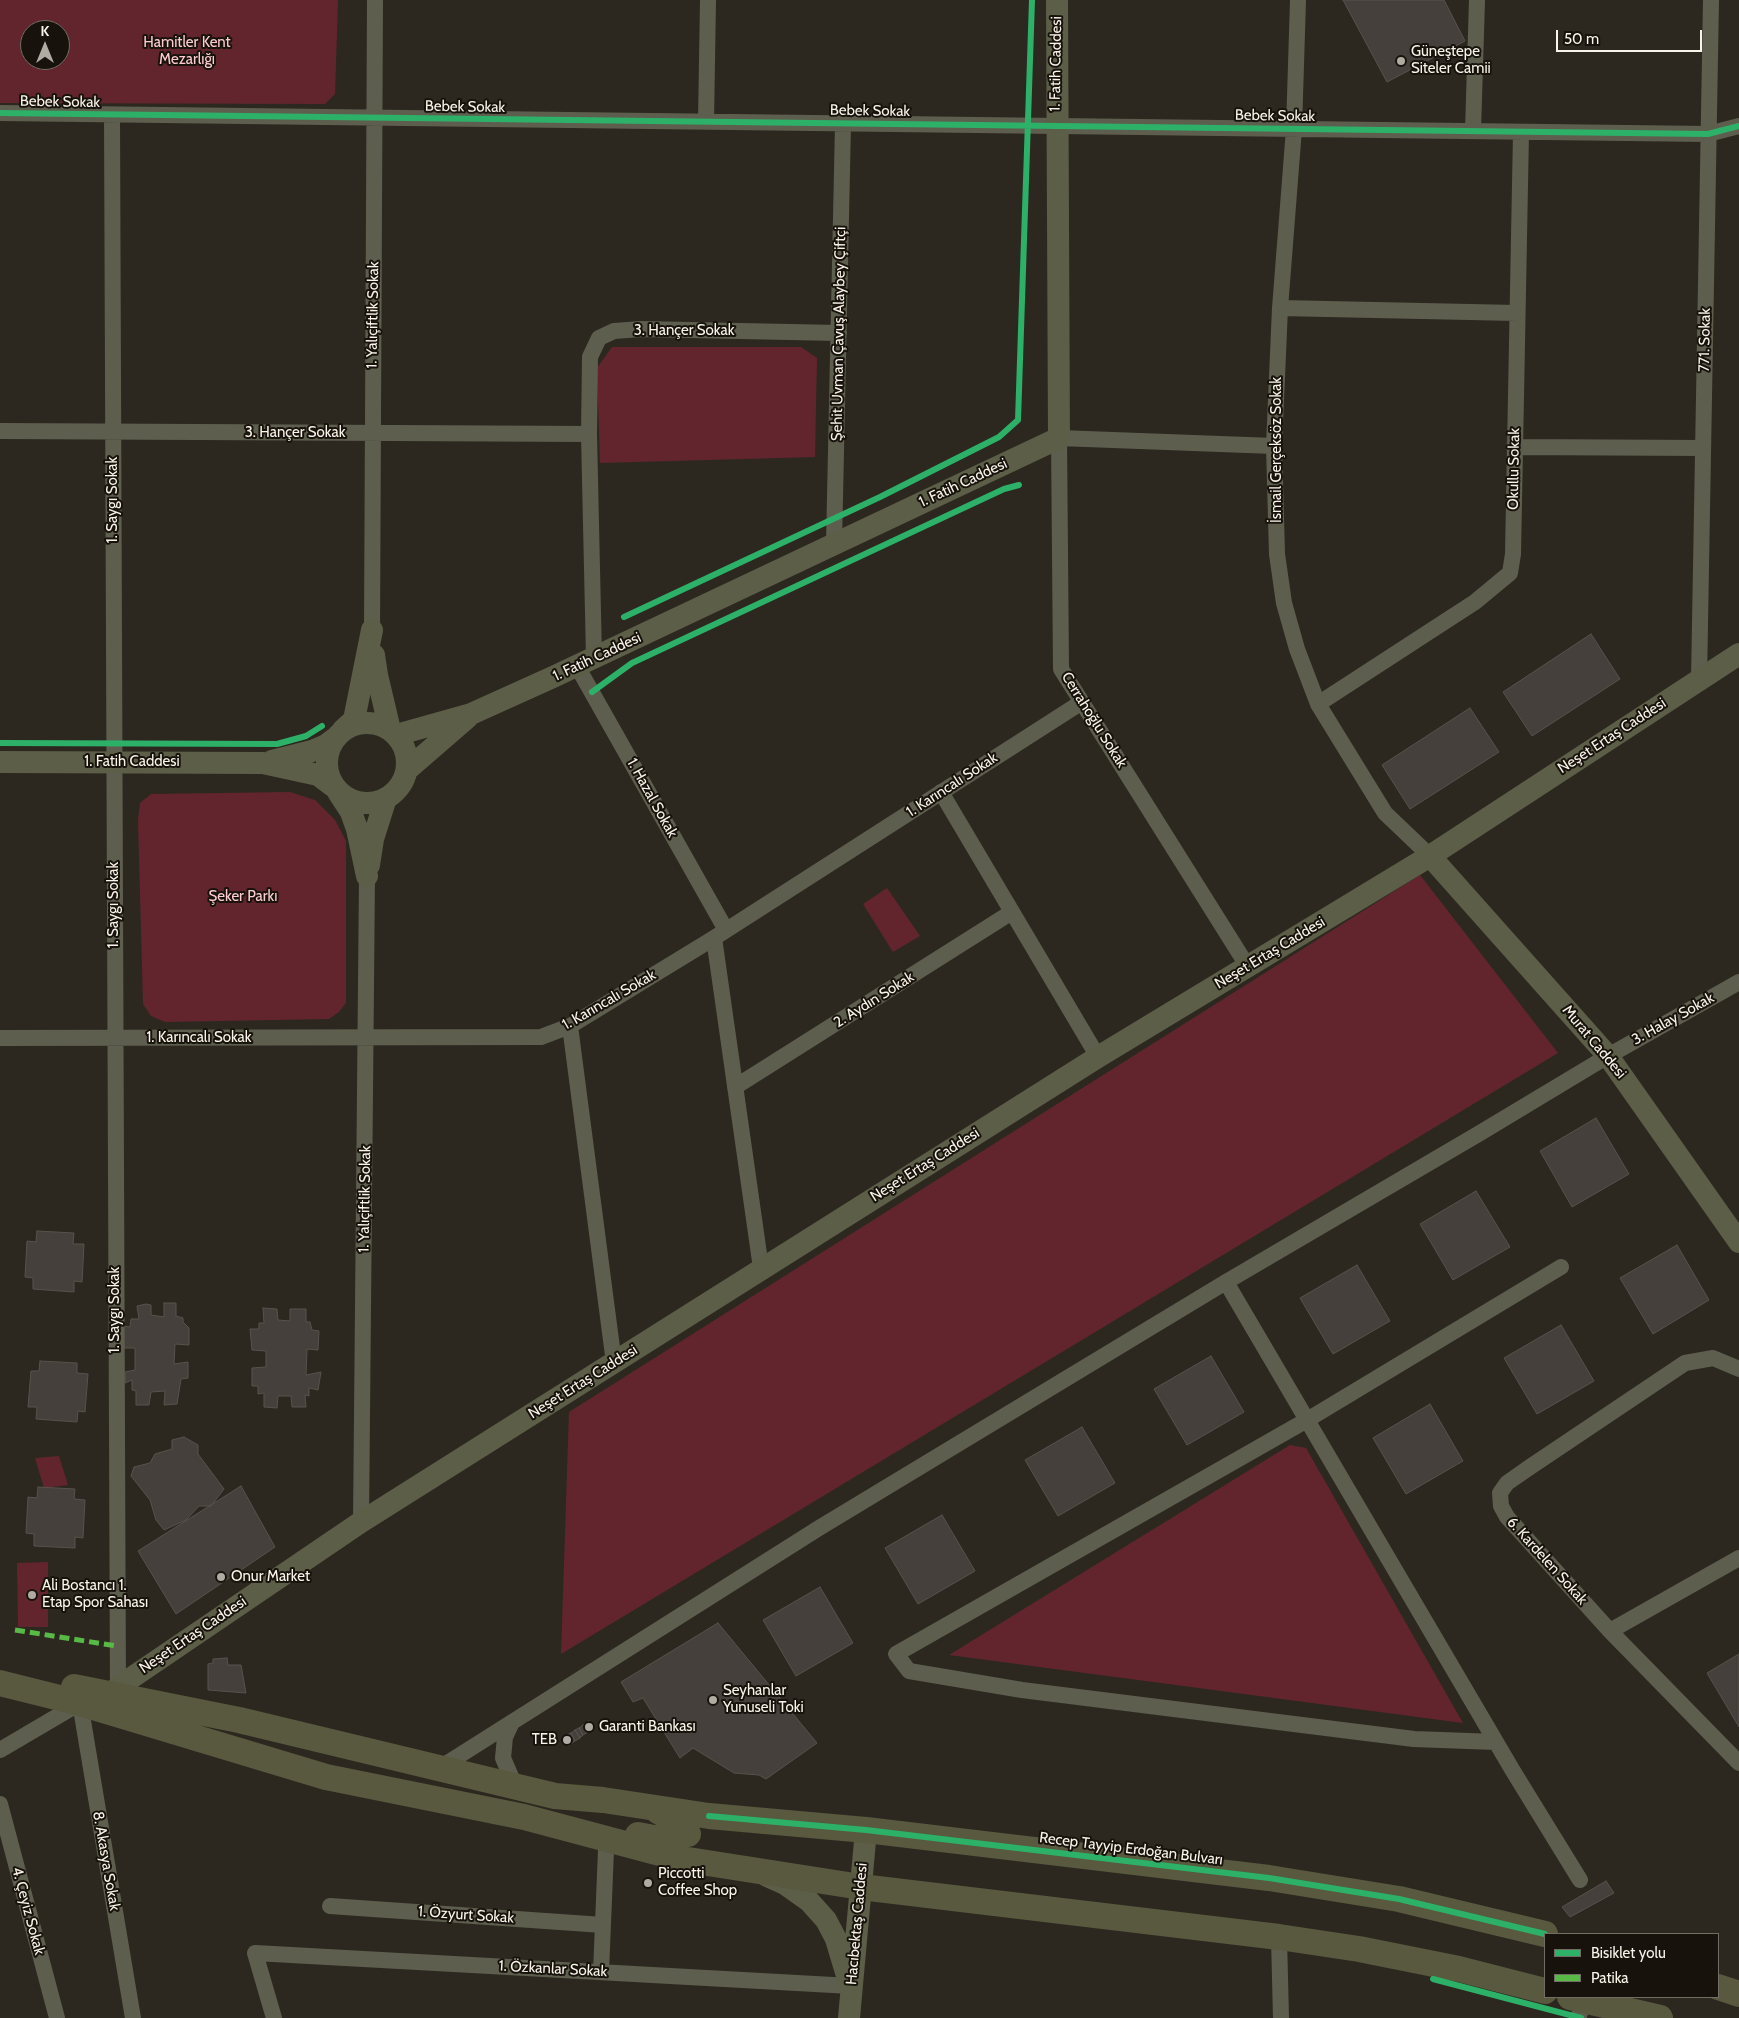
<!DOCTYPE html>
<html>
<head>
<meta charset="utf-8">
<style>
	body { margin:0 }
	#map { position:relative; width:1739px; height:2018px; overflow:hidden; background:#2c2820; font-family:Cabin,sans-serif }
	canvas { display:block }
	.legend { position:absolute; left:1544px; top:1933px; width:175px; height:65px; box-sizing:border-box; background:#17130c; border:1px solid #716d64; margin:0; padding:6px 9px; list-style:none; font-size:15px; color:#f9f3e9 }
	.legend li { display:flex; align-items:center; gap:10px; height:25px }
	.legend b { width:25px; border:1px solid #716d64 }
	.north { position:absolute; left:20px; top:20px; width:50px; height:50px; box-sizing:border-box; background:#17130c; border:1px solid #716d64; border-radius:50%; rotate:0deg; font-size:14px; font-weight:700; line-height:20px; text-align:center; color:#f9f3e9 }
	.north::after { content:''; display:block; margin:auto; width:18px; height:22px; background:#b1aca3; clip-path:polygon(50% 0,100% 100%,50% 72%,0 100%) }
	.scale { position:absolute; left:1556px; top:30px; width:146px; height:22px; box-sizing:border-box; border:2px solid #f9f3e9; border-top:0; padding-left:6px; font-size:15px; line-height:18px; white-space:nowrap; color:#f9f3e9; -webkit-text-stroke:4px #17130c; paint-order:stroke }
</style>
</head>
<body>
<div id="map">
<canvas width="1739" height="2018"></canvas>
<ul class="legend">
<li><b style="height:6px;background:#2db169"></b>Bisiklet yolu</li>
<li><b style="height:6px;background:#58b947"></b>Patika</li>
</ul>
<div class="north">K</div>
<div class="scale">50 m</div>
</div>
<script>
const c = document.querySelector('canvas').getContext('2d');
c.lineJoin = 'round';
function fillPath(path, color) {
  c.fillStyle = color;
  c.fill(path, 'evenodd');
}
function poly(rows) {
  const path = new Path2D();
  for (const r of rows) {
    if (r.length === 3) {
      path.moveTo(r[0] + r[2], r[1]);
      path.arc(r[0], r[1], r[2], 0, 2 * Math.PI);
      continue;
    }
    path.moveTo(r[0], r[1]);
    for (let i = 2; i < r.length; i += 2) path.lineTo(r[i], r[i + 1]);
  }
  return path;
}
function strokePath(path, color, width, dash) {
  c.strokeStyle = color;
  c.lineWidth = width;
  c.lineCap = dash ? 'butt' : 'round';
  c.setLineDash(dash || []);
  c.stroke(path);
}
function write(font, color, halo, rows, align = 'center') {
  c.font = font + ' Cabin,sans-serif';
  c.lineWidth = 4;
  c.setLineDash([]);
  c.textBaseline = 'middle';
  c.strokeStyle = halo;
  c.fillStyle = color;
  for (const [text, x, y, turn = 0] of rows) {
    c.save();
    c.translate(x, y);
    c.rotate((+turn || 0) * Math.PI / 180);
    c.textAlign = isNaN(turn) ? turn : align;
    if (halo) c.strokeText(text, 0, 0);
    c.fillText(text, 0, 0);
    c.restore();
  }
}
fillPath(poly([
	[0,0,338,0,335,94,325,104,0,103],
	[30,30,60,30,60,60,30,60],
	[612,347,801,347,817,358,815,457,600,463,597,368],
	[290,792,315,800,335,820,346,841,346,1003,339,1012,329,1019,165,1022,151,1016,143,1004,138,820,140,803,151,794],
	[1420,875,1558,1053,561,1654,569,1412],
	[887,888,920,936,893,952,863,904],
	[1290,1445,1306,1448,1463,1723,949,1655],
	[59,1456,68,1485,44,1488,35,1458],
	[48,1562,48,1627,18,1627,17,1563]
]), '#62252e');
const building = poly([
	[1343,0,1444,0,1465,41,1387,82,1343,0],
	[1591,634,1620,679,1532,736,1503,692,1591,634],
	[1470,708,1499,752,1410,809,1382,765,1470,708],
	[1596,1118,1629,1174,1572,1207,1540,1151,1596,1118],
	[1476,1191,1510,1247,1453,1280,1420,1224,1476,1191],
	[37,1231,74,1233,73,1244,84,1244,82,1282,74,1281,74,1292,33,1289,33,1278,25,1277,27,1241,36,1242,37,1231],
	[1677,1245,1709,1300,1653,1334,1620,1278,1677,1245],
	[1357,1265,1390,1321,1333,1354,1300,1298,1357,1265],
	[164,1303,176,1303,176,1316,183,1318,183,1322,189,1328,189,1345,175,1344,174,1364,188,1362,188,1378,181,1379,177,1404,164,1405,165,1391,151,1392,149,1405,136,1405,136,1391,132,1390,132,1380,125,1383,125,1372,135,1370,135,1348,124,1348,123,1326,130,1327,131,1319,139,1319,137,1306,146,1304,151,1305,151,1315,164,1317,164,1303],
	[263,1308,277,1309,278,1320,290,1321,290,1309,306,1309,306,1322,310,1322,312,1330,319,1331,318,1350,307,1349,306,1375,321,1372,318,1390,309,1388,309,1396,305,1395,306,1407,292,1407,291,1396,278,1396,277,1408,264,1407,264,1393,258,1394,258,1386,252,1386,252,1368,266,1367,266,1351,252,1350,250,1329,259,1329,259,1323,264,1323,263,1308],
	[1561,1325,1594,1381,1537,1414,1504,1358,1561,1325],
	[1211,1356,1244,1412,1187,1445,1154,1389,1211,1356],
	[40,1361,77,1363,77,1373,88,1374,85,1412,78,1411,77,1422,36,1419,37,1407,28,1407,31,1371,39,1371,40,1361],
	[1430,1404,1463,1461,1406,1494,1373,1438,1430,1404],
	[1082,1427,1115,1483,1058,1516,1025,1460,1082,1427],
	[184,1437,198,1445,198,1454,224,1489,211,1506,199,1506,186,1520,164,1530,156,1520,150,1500,131,1476,134,1467,150,1463,155,1454,172,1449,172,1440,184,1437],
	[241,1486,275,1547,176,1614,138,1551,241,1486],
	[38,1487,75,1489,74,1499,85,1500,83,1538,75,1537,75,1548,34,1546,34,1534,26,1533,28,1497,37,1498,38,1487],
	[942,1515,975,1571,918,1604,885,1548,942,1515],
	[820,1587,853,1643,796,1676,763,1620,820,1587],
	[718,1623,817,1743,766,1779,759,1775,734,1773,693,1748,680,1758,643,1698,633,1702,621,1682,718,1623],
	[1739,1654,1739,1727,1707,1673,1739,1654],
	[227,1658,228,1665,241,1665,246,1693,208,1690,208,1664,213,1663,213,1659,227,1658],
	[589,1721,594,1729,588,1732,583,1725,589,1721],
	[583,1725,588,1732,583,1735,579,1728,583,1725],
	[579,1728,583,1735,580,1738,575,1730,579,1728],
	[575,1730,580,1738,575,1741,571,1733,575,1730],
	[571,1733,575,1741,572,1743,567,1735,571,1733],
	[567,1735,572,1743,568,1746,562,1738,567,1735],
	[1606,1881,1614,1893,1570,1917,1562,1907,1606,1881]
]);
fillPath(building, '#45403b');
strokePath(building, '#58524c', 1);
strokePath(poly([
	[1298,0,1294,129,1280,308,1274,446,1277,554,1284,603,1297,649,1318,704,1385,813,1430,856],
	[0,113,1708,134,1739,126],
	[112,115,118,1694],
	[706,122,708,0],
	[1473,131,1477,0],
	[1280,308,1517,313],
	[0,431,589,434],
	[1514,447,1703,448],
	[834,544,843,124],
	[372,630,375,0],
	[594,658,589,434,590,357,599,338,614,331,641,329,839,333],
	[577,666,726,930],
	[1699,680,1711,0],
	[1318,704,1475,602,1510,573,1513,554,1521,132],
	[941,792,1098,1057],
	[714,938,761,1268],
	[1248,967,1061,669,1059,438,1274,446],
	[570,1026,614,1363],
	[0,1038,541,1037,570,1026,714,938,1082,702],
	[735,1087,1012,912],
	[1226,1282,1513,1771,1580,1880],
	[1739,1369,1713,1358,1685,1363,1530,1467,1507,1483,1500,1493,1501,1506,1507,1517,1610,1631,1739,1763],
	[361,1522,367,876],
	[1610,1631,1739,1558],
	[512,1722,505,1737,503,1758,512,1779,523,1787],
	[1496,1742,1414,1739,1022,1690,909,1671,896,1654,1307,1420,1561,1267],
	[0,1750,80,1703,133,2018],
	[438,1769,819,1528,1226,1282,1480,1133,1608,1056,1739,982],
	[0,1804,57,2018],
	[330,1906,603,1925],
	[1279,1937,1281,2018],
	[601,1972,606,1850],
	[274,2018,255,1953,851,1986],
	[1578,2018,1585,2000]
]), '#5e5e4f', 16);
strokePath(poly([
	[374,655,377,675,390,730],
	[367,763,40],
	[343,730,354,720,372,630],
	[396,735,471,714,553,677,1059,438,1057,0],
	[272,761,312,751,326,745,334,739],
	[0,762,263,763,318,775,334,787],
	[407,770,467,718],
	[338,792,351,812,357,829,367,876],
	[1430,856,1608,1056,1739,1242],
	[369,865,373,839,386,798],
	[118,1687,361,1522,1098,1057,1430,856,1739,654],
	[767,1876,785,1884,809,1901,826,1920,836,1939,848,1979],
	[849,2018,866,1830]
]), '#5c5e48', 22);
strokePath(poly([
	[0,1683,80,1703,326,1777,524,1817,682,1859,861,1887,1279,1937,1359,1949,1459,1969,1545,1991],
	[74,1687,239,1720,555,1796,603,1800,709,1816,866,1830,1269,1878,1399,1899,1545,1934],
	[638,1835,664,1840,688,1834,682,1825,658,1811],
	[1718,1987,1739,1994],
	[1570,1997,1660,2018]
]), '#58593f', 26);
strokePath(poly([
	[15,1630,117,1646]
]), '#58b947', 5, [10, 5]);
strokePath(poly([
	[0,113,1708,134,1739,126],
	[624,617,880,497,999,437,1018,420,1032,0],
	[592,692,632,663,1004,489,1019,485],
	[0,743,277,744,306,736,322,726],
	[709,1816,866,1830,1269,1878,1399,1899,1545,1934],
	[1433,1979,1581,2018]
]), '#2db169', 6);
for (const [x, y, r, color] of [
	[1401,61,5,"#b1aca3"],
	[221,1577,5,"#b1aca3"],
	[32,1595,5,"#b1aca3"],
	[713,1700,5,"#b1aca3"],
	[589,1727,5,"#b1aca3"],
	[567,1740,5,"#b1aca3"],
	[648,1883,5,"#b1aca3"]
]) {
  const dot = new Path2D();
  dot.arc(x, y, r, 0, 2 * Math.PI);
  c.fillStyle = color;
  c.fill(dot);
  strokePath(dot, '#17130c', 2);
}
write('15px', '#feccd0', '#17130c', [
	["Hamitler Kent",187,43],
	["Mezarlığı",187,60],
	["Şeker Parkı",243,897]
]);
write('15px', '#f9f3e9', '#17130c', [
	["Güneştepe",1411,52],
	["Siteler Camii",1411,69],
	["Onur Market",231,1577],
	["Ali Bostancı 1.",42,1586],
	["Etap Spor Sahası",42,1603],
	["Seyhanlar",723,1691],
	["Yunuseli Toki",723,1708],
	["Garanti Bankası",599,1727],
	["TEB",557,1740,"right"],
	["Piccotti",658,1874],
	["Coffee Shop",658,1891]
], 'left');
write('15px', '#f9f3e9', '#17130c', [
	["1. Fatih Caddesi",1056,64,-89],
	["Bebek Sokak",60,102,1],
	["Bebek Sokak",465,107,1],
	["Bebek Sokak",870,111,1],
	["Bebek Sokak",1275,116,1],
	["1. Yalıçiftlik Sokak",373,315,-89],
	["3. Hançer Sokak",684,331],
	["Şehit Uvman Çavuş Alaybey Çiftçi",839,334,-89],
	["771. Sokak",1705,340,-89],
	["3. Hançer Sokak",295,433],
	["İsmail Gerçeksöz Sokak",1277,450,-90],
	["Okullu Sokak",1514,469,-89],
	["1. Fatih Caddesi",963,483,-25],
	["1. Saygı Sokak",113,500,-90],
	["1. Fatih Caddesi",597,657,-25],
	["Cerrahoğlu Sokak",1094,720,58],
	["Neşet Ertaş Caddesi",1612,736,-33],
	["1. Fatih Caddesi",132,762],
	["1. Karıncalı Sokak",952,785,-33],
	["1. Hazal Sokak",652,798,61],
	["1. Saygı Sokak",114,905,-90],
	["Neşet Ertaş Caddesi",1270,953,-31],
	["1. Karıncalı Sokak",609,1000,-30],
	["2. Aydın Sokak",874,1000,-32],
	["3. Halay Sokak",1673,1019,-29],
	["1. Karıncalı Sokak",199,1038],
	["Murat Caddesi",1594,1042,50],
	["Neşet Ertaş Caddesi",925,1165,-32],
	["1. Yalıçiftlik Sokak",365,1199,-89],
	["1. Saygı Sokak",115,1310,-90],
	["Neşet Ertaş Caddesi",583,1382,-32],
	["6. Kardelen Sokak",1547,1561,48],
	["Neşet Ertaş Caddesi",193,1635,-34],
	["Recep Tayyip Erdoğan Bulvarı",1131,1849,7],
	["8. Akasya Sokak",106,1861,80],
	["4. Çeyiz Sokak",28,1911,75],
	["1. Özyurt Sokak",466,1915,4],
	["Hacıbektaş Caddesi",857,1924,-85],
	["1. Özkanlar Sokak",553,1969,3]
]);
</script>
</body>
</html>
